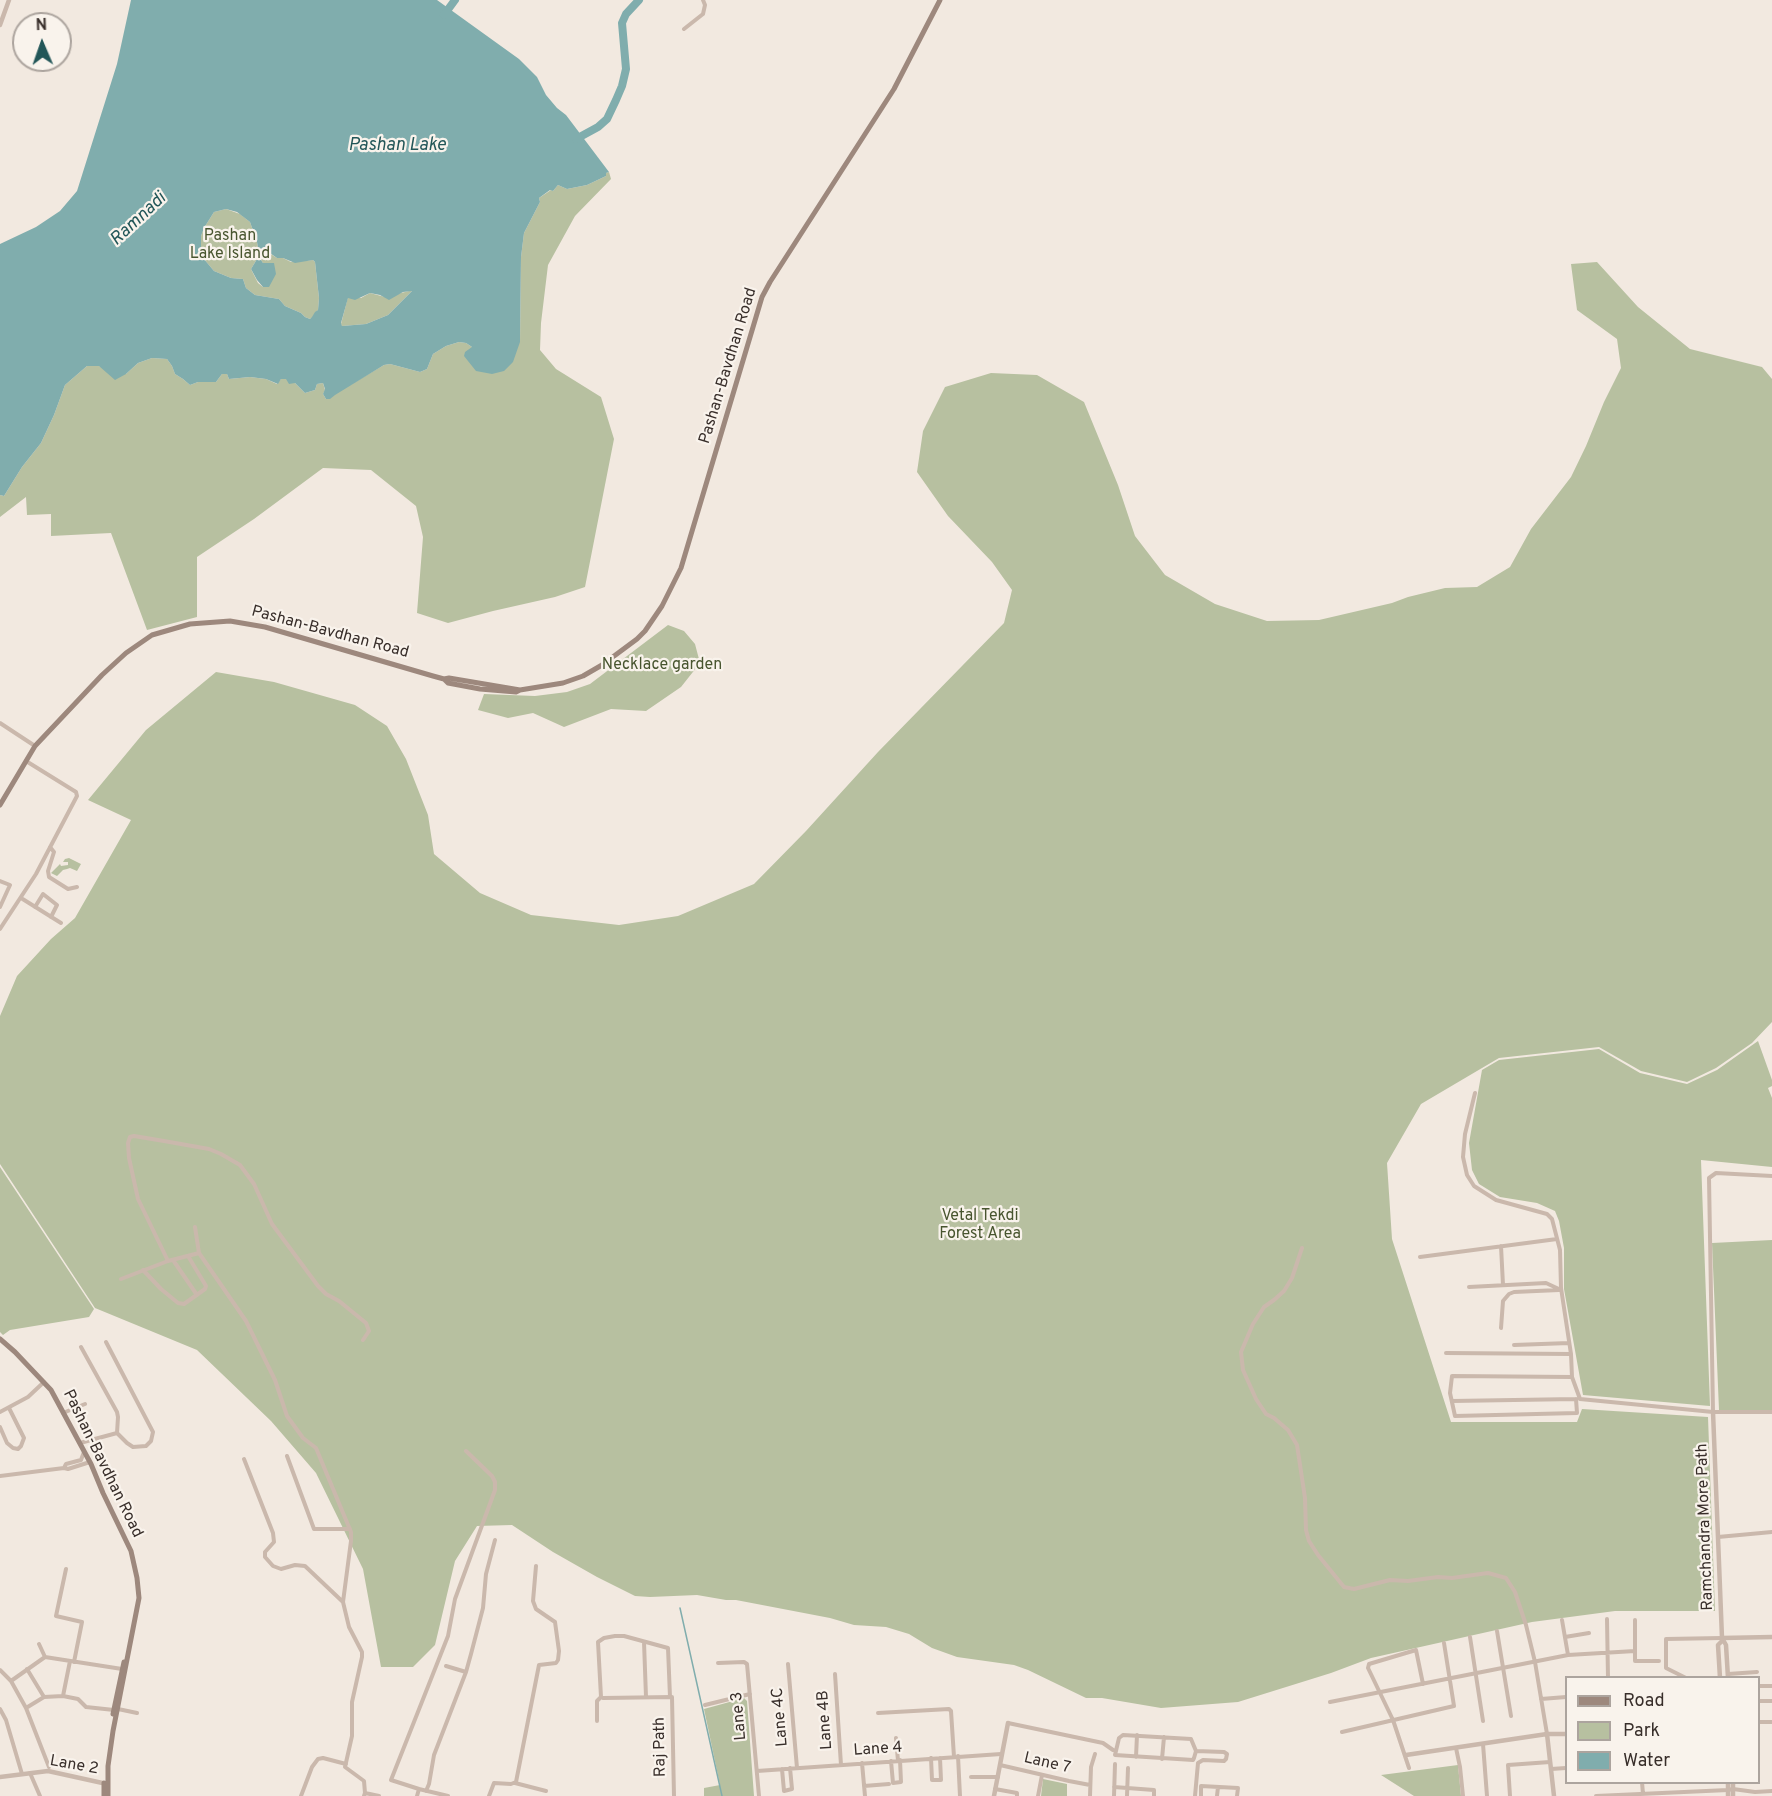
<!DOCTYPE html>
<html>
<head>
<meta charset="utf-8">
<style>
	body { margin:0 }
	#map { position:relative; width:1772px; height:1796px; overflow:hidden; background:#f2e9e0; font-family:Overpass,sans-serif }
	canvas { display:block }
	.legend { position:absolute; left:1565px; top:1676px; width:195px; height:108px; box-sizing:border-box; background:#f9f3ec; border:2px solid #aca49e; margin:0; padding:8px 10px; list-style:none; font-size:18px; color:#382e2a }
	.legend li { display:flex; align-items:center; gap:12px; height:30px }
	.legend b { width:30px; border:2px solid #aca49e }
	.north { position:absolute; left:12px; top:12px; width:60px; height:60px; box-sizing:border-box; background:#f9f3ec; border:2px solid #aca49e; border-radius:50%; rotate:358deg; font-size:16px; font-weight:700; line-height:24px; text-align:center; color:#382e2a }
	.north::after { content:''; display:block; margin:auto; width:21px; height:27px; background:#225658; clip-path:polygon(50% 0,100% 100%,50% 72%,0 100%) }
</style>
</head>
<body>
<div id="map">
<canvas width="1772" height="1796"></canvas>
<ul class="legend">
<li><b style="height:8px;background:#9d887d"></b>Road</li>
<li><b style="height:16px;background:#b7c0a0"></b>Park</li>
<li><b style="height:16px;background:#80adad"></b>Water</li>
</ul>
<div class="north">N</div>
</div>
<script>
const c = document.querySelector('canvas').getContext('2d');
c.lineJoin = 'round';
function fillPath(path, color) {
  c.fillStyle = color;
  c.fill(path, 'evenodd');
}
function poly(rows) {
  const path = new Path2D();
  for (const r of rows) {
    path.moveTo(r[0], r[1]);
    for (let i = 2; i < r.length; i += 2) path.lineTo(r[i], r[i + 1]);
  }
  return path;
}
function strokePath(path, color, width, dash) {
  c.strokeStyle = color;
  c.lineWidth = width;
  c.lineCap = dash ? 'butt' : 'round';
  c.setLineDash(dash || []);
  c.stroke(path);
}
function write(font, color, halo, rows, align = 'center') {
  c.font = font + ' Overpass,sans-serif';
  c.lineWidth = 4.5;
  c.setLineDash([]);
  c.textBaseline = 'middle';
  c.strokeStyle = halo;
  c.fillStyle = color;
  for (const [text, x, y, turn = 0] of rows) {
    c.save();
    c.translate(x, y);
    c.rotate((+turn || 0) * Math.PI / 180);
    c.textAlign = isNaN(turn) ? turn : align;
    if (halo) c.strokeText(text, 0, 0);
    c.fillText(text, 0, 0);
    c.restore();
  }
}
fillPath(poly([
	[609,172,611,179,575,216,548,265,541,323,540,350,556,369,601,397,614,439,585,587,555,597,493,611,448,623,417,613,423,537,416,506,371,470,323,468,254,519,197,557,197,617,147,630,111,533,51,536,51,514,27,515,26,497,0,517,0,495,4,496,22,467,41,443,54,415,65,385,87,366,99,366,126,374,138,363,152,358,167,359,172,366,175,374,183,379,190,385,198,382,216,382,222,374,227,374,229,379,250,377,266,379,277,384,281,379,287,379,295,383,305,393,315,390,317,384,323,383,325,390,323,394,326,399,384,365,390,364,420,372,427,369,433,354,446,346,459,342,466,343,472,347,520,342,521,257,524,233,540,202,539,198,551,190,553,191,558,185,567,189,587,185,606,176,606,173],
	[226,209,240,214,250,222,257,242,259,253,257,259,251,269,258,283,263,287,269,287,268,264,263,263,261,260,263,252,266,251,277,258,283,258,291,262,313,260,315,262,319,298,318,310,313,317,310,319,305,317,301,313,285,306,279,299,255,295,246,288,243,279,231,278,214,271,204,259,201,248,201,236,204,228,214,212],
	[1597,262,1638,307,1690,349,1762,367,1772,379,1772,1022,1752,1043,1716,1068,1687,1082,1641,1071,1599,1047,1499,1058,1421,1104,1387,1163,1392,1239,1451,1422,1577,1422,1582,1409,1708,1417,1715,1611,1615,1611,1532,1622,1371,1658,1331,1673,1238,1702,1161,1708,1102,1698,1086,1698,1028,1670,1014,1665,957,1657,932,1648,909,1634,886,1627,854,1625,830,1618,736,1600,726,1600,697,1595,650,1597,635,1596,597,1577,553,1552,512,1525,477,1526,455,1561,435,1645,413,1667,381,1667,363,1569,316,1473,271,1421,197,1350,95,1308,0,1164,0,1016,17,976,51,939,75,918,131,820,88,800,146,730,216,672,274,682,355,705,387,726,406,759,428,815,434,854,480,893,531,915,619,925,678,916,754,884,806,831,878,752,1004,623,1012,590,992,562,948,516,917,472,923,431,945,387,991,373,1037,375,1084,402,1118,485,1135,536,1165,575,1215,604,1267,621,1319,620,1392,603,1408,597,1445,588,1477,587,1510,567,1531,529,1571,477,1586,446,1604,402,1621,368,1617,339,1577,310,1571,264],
	[413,290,388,315,366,324,342,326,341,324,348,297,361,298,370,293,385,297],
	[668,625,684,631,695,644,700,663,681,687,646,711,611,709,564,727,533,713,508,718,478,710,484,694,535,696,567,692,590,684],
	[69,858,81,864,77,871,70,868,67,869,63,870,57,876,51,873,60,864,61,866,68,865,68,862,63,862,65,859],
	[1758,1041,1772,1080,1772,1086,1768,1088,1772,1098,1772,1167,1701,1160,1710,1406,1583,1395,1564,1289,1564,1248,1559,1221,1555,1211,1537,1203,1500,1197,1479,1184,1472,1170,1469,1143,1482,1070,1499,1060,1599,1049,1640,1073,1687,1084,1717,1070],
	[0,1167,94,1309,89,1317,10,1330,3,1335,0,1332],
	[1772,1240,1772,1411,1719,1410,1712,1243],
	[744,1698,747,1701,754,1796,704,1796,704,1788,720,1785,704,1709],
	[1458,1765,1461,1796,1414,1796,1381,1775],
	[1043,1779,1067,1784,1067,1796,1041,1796]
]), '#b7c0a0');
fillPath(poly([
	[131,0,437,0,519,59,537,77,546,95,557,108,566,115,609,172,606,173,606,176,587,185,567,189,558,185,553,191,550,190,539,198,540,202,524,233,521,257,520,342,513,362,504,371,492,374,476,371,464,356,465,352,472,347,466,343,459,342,446,346,433,354,427,369,420,372,390,364,384,365,335,395,330,399,326,399,323,394,325,389,323,383,317,384,315,390,305,393,295,383,289,384,286,379,281,379,278,384,266,379,250,377,229,379,227,374,222,374,216,382,198,382,190,385,183,379,175,374,172,366,167,359,152,358,138,363,126,374,115,380,99,366,87,366,65,385,54,415,41,443,22,467,4,496,0,495,0,244,36,227,60,211,77,191,117,64],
	[226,209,237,212,250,222,257,242,259,253,257,259,251,269,257,280,263,287,269,287,276,274,274,263,263,263,261,260,264,252,267,251,277,258,283,258,295,263,313,260,315,262,319,298,318,310,315,312,312,317,310,319,305,317,301,313,285,306,279,299,255,295,246,288,243,279,231,278,214,271,204,259,201,248,201,236,204,228,214,212],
	[412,291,388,315,366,324,342,326,341,323,348,298,355,300,370,293,380,295,389,300,403,292]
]), '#80adad');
strokePath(poly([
	[680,1608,722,1796]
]), '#80adad', 1.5);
strokePath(poly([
	[444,15,455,0],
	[576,139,598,127,607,119,616,100,622,86,626,69,622,23,626,14,639,0]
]), '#80adad', 8);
strokePath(poly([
	[684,29,703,14,705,5,703,0],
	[0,723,35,746],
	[50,847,54,852,48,871,49,877,68,889,77,887],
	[0,881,10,885,0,907],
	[21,898,61,923],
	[35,907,43,894,57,905,51,917],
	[0,929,36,874,77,796,76,792,26,761],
	[1475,1093,1465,1134,1463,1157,1467,1175,1474,1186,1496,1200,1547,1214,1552,1219,1560,1250,1561,1288,1571,1354,1572,1377,1580,1399,1713,1412,1772,1412],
	[195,1227,199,1253,246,1321,275,1380,287,1416,303,1438,316,1448,351,1532,351,1541,343,1602,349,1627,362,1652,362,1657,352,1702,352,1736,345,1767,364,1781,365,1793],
	[1501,1246,1503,1285],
	[1302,1248,1292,1278,1284,1291,1274,1300,1264,1307,1253,1324,1241,1352,1243,1370,1256,1399,1266,1414,1274,1418,1288,1430,1297,1445,1305,1498,1306,1530,1309,1541,1318,1555,1344,1587,1354,1589,1390,1580,1408,1581,1438,1577,1452,1578,1488,1573,1506,1578,1515,1592,1526,1625,1535,1662,1547,1734],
	[199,1253,168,1261,138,1199,129,1158,128,1143,130,1137,134,1136,164,1141,209,1149,221,1154,240,1165,254,1184,272,1224,318,1286,326,1294,339,1301,366,1323,369,1331,363,1340],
	[1420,1257,1557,1239],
	[173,1260,197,1295],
	[143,1270,161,1289,178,1303,184,1304,205,1289,206,1286,188,1256],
	[121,1279,168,1261],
	[1469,1287,1546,1283,1561,1290],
	[1501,1328,1503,1301,1509,1294,1514,1292,1559,1290],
	[1514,1345,1569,1343],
	[81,1347,117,1412,118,1417,117,1433,127,1443,133,1447,146,1446,151,1441,153,1432,106,1342],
	[1446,1353,1571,1354],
	[1572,1377,1452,1376,1450,1393,1455,1416,1577,1413,1576,1399],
	[1452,1401,1576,1399],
	[0,1412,28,1397,44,1382],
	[1713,1412,1709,1178,1716,1173,1772,1176],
	[63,1413,85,1404],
	[0,1427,7,1443,13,1448,18,1449,21,1446,24,1438,9,1408],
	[80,1443,117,1433],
	[287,1456,314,1529,350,1529],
	[244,1459,273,1533,274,1542,265,1552,265,1557,273,1566,281,1569,295,1565,305,1566,343,1602],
	[64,1468,66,1464,81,1460,84,1452],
	[0,1476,64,1468,68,1469,90,1462],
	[1718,1537,1772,1532],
	[66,1569,56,1616,82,1622,74,1662],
	[1607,1619,1608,1678],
	[1562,1620,1568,1655],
	[1635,1620,1635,1661,1659,1661],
	[1497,1631,1511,1716],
	[1470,1637,1483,1721],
	[1565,1637,1589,1633],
	[644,1642,646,1697],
	[39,1644,45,1657],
	[718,1663,744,1662,747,1664,759,1796],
	[788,1664,797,1768],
	[446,1666,466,1672],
	[27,1669,44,1697],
	[0,1670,11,1681,26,1708,49,1767],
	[835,1674,841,1765],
	[1728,1674,1757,1672],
	[1686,1678,1666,1668,1666,1639,1722,1638],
	[11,1681,45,1657,122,1669],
	[1758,1686,1772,1686],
	[63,1696,70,1661],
	[601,1697,603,1698,672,1697,674,1796],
	[1541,1699,1566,1697],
	[1758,1701,1772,1701],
	[1330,1702,1568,1655,1635,1651],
	[705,1705,750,1694],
	[26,1708,44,1697,63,1696,78,1699,86,1707,114,1710],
	[0,1709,6,1720,22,1774],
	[118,1709,137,1713],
	[878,1713,949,1709,951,1711,954,1757],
	[597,1721,597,1701,601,1697,598,1642,604,1638,615,1636,624,1636,668,1648,670,1697],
	[1758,1722,1772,1722],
	[1008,1723,1103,1743,1113,1750],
	[1342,1732,1454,1706,1444,1643],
	[1123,1735,1191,1739,1196,1751,1194,1758,1193,1760,1115,1755,1119,1738,1123,1735],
	[896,1738,898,1761],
	[1483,1744,1487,1796],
	[1456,1748,1460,1767,1463,1796],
	[958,1756,960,1796],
	[1136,1757,1137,1735],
	[931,1758,932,1780,941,1780,940,1758],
	[1162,1759,1164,1737],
	[891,1761,893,1783,901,1782,900,1760],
	[862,1763,865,1796],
	[1000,1765,1069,1781,1090,1785],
	[1409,1768,1393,1720,1368,1668,1369,1664,1416,1650,1423,1684],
	[782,1769,784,1791,792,1789,790,1768],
	[1551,1769,1566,1768],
	[757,1771,1001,1754],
	[30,1773,40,1796],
	[971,1777,998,1777],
	[1642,1782,1643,1794],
	[515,1783,546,1791],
	[864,1786,889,1784],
	[1114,1787,1154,1790,1154,1796],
	[419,1789,391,1780,448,1636,455,1599,495,1490,495,1482,492,1476,466,1451],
	[995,1789,1017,1793,1017,1796],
	[426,1791,429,1784,434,1755,466,1672,471,1654,483,1608,486,1574,495,1540],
	[301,1796,312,1767,318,1759,323,1758,346,1764],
	[364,1796,365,1793,379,1796],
	[417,1796,419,1789,448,1796],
	[489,1796,494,1783,511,1784,516,1782,539,1665,556,1663,558,1660,559,1651,555,1622,536,1609,533,1601,536,1566],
	[1038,1796,1042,1775],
	[1090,1796,1091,1767,1095,1754],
	[1114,1796,1115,1764],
	[1127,1796,1128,1768],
	[1195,1796,1198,1763,1203,1760,1224,1761,1226,1759,1227,1754,1224,1752,1196,1751],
	[1201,1796,1201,1786,1238,1788,1237,1796],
	[1217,1796,1218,1787],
	[1510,1796,1508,1765,1550,1762],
	[1596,1796,1728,1790,1733,1789,1755,1792,1772,1791]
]), '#cab8ac', 4);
strokePath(poly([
	[0,25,9,0],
	[1713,1412,1722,1638,1726,1645,1728,1678],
	[1722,1638,1772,1637],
	[1720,1678,1718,1645,1722,1641],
	[1547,1734,1554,1796],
	[1406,1755,1547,1734,1566,1734],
	[0,1777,48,1771,107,1784],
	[1728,1782,1728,1796],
	[1733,1782,1733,1796],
	[994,1796,1008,1723]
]), '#cab8ac', 4.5);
strokePath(poly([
	[444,679,449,678,520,690],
	[0,805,35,746,102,675,126,653,152,635,190,624,230,621,265,627,433,676,444,679,448,683,480,689,516,692,520,690,563,683,583,676,602,665,637,639,645,631,662,606,681,568,762,297,770,282,894,89,940,0],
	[0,1339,15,1352,51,1390,91,1464,103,1493,131,1551,137,1578,139,1598,113,1731,108,1766,108,1796],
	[113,1714,124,1662],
	[104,1783,104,1796]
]), '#9d887d', 5);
write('16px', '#48552f', '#f9f3ec', [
	["Pashan",230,237],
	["Lake Island",230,255],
	["Necklace garden",662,666],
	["Vetal Tekdi",980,1217],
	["Forest Area",980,1235]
]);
write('16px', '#382e2a', '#f9f3ec', [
	["Pashan-Bavdhan Road",729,366,-73],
	["Pashan-Bavdhan Road",330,633,15],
	["Pashan-Bavdhan Road",102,1464,64],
	["Ramchandra More Path",1706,1527,-92],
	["Lane 3",740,1716,-95],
	["Lane 4C",781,1717,-95],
	["Lane 4B",826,1720,-94],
	["Raj Path",661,1747,-91],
	["Lane 4",878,1750,-4],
	["Lane 7",1047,1764,13],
	["Lane 2",74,1766,10]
]);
write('italic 18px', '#225658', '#f9f3ec', [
	["Pashan Lake",397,146],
	["Ramnadi",139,220,-43]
]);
</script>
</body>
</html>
